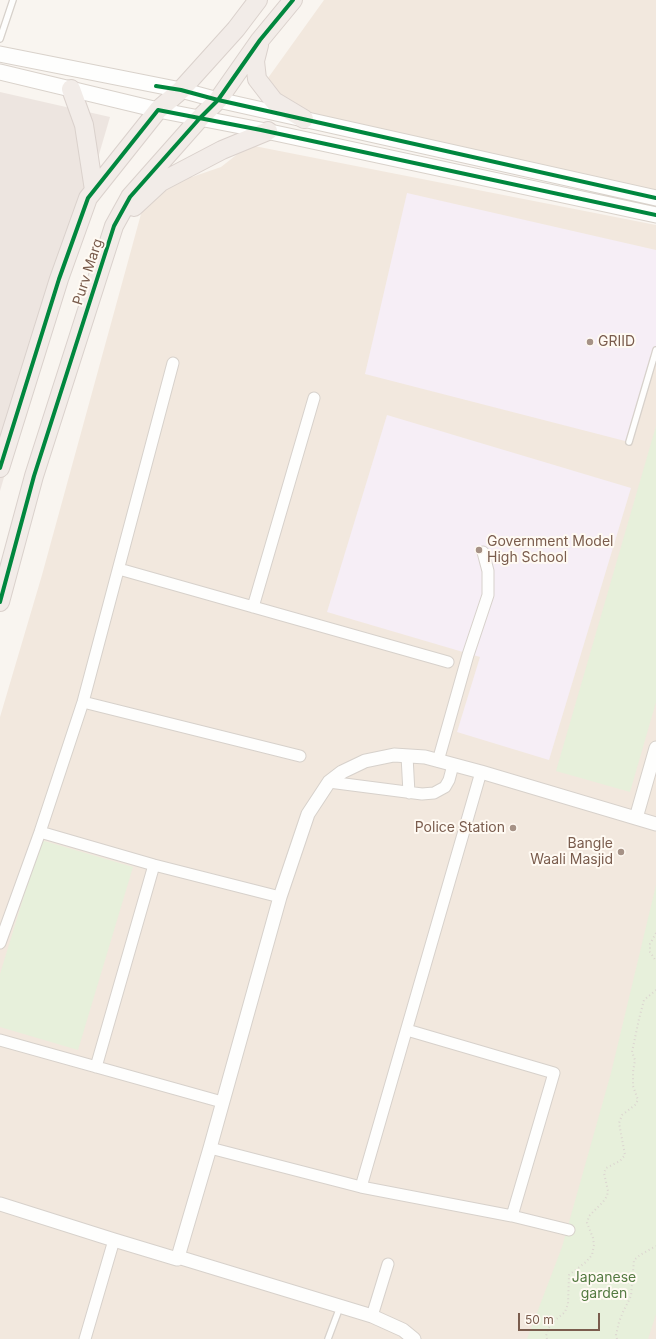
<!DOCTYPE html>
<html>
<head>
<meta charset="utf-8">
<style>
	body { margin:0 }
	#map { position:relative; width:656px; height:1339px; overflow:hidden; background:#f9f5f0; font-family:Inter,sans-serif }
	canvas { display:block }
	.scale { position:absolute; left:518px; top:1313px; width:82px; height:18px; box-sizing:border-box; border:2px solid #7a5c4d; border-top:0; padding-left:5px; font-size:12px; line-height:14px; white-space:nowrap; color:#7a5c4d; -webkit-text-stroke:3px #fffaf3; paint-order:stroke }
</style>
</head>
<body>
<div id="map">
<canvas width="656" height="1339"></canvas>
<div class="scale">50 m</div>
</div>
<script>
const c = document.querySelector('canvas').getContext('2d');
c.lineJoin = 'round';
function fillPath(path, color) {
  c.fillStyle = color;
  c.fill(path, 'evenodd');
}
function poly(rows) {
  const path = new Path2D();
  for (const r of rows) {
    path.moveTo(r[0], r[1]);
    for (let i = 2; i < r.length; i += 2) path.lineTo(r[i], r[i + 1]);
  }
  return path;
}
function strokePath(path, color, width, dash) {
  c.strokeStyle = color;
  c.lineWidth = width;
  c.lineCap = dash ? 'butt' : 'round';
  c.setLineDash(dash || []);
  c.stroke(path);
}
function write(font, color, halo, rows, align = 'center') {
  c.font = font + ' Inter,sans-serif';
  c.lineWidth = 4;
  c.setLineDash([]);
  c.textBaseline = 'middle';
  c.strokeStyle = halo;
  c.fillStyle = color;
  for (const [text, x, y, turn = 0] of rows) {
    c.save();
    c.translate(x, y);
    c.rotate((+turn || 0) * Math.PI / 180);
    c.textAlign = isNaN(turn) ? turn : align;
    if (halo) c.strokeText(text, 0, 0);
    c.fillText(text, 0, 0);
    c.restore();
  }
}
fillPath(poly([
	[324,0,656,0,656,192,276,110,267,96,268,78],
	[249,145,656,225,656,1339,0,1339,0,717,42,575,141,214,161,178,192,177,221,167]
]), '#f2e8de');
fillPath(poly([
	[0,92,110,117,0,491]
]), '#ede5e0');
fillPath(poly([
	[407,193,656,250,656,349,629,442,365,374],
	[387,415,631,488,549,760,457,732,480,657,327,612]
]), '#f6eef6');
fillPath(poly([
	[656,426,656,702,630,792,556,771],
	[41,840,133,867,78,1050,0,1027,0,974],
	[656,885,656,1314,648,1339,527,1339,562,1247,611,1073]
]), '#e7f0db');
const service = poly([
	[0,39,13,0],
	[656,350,654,357,656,358],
	[629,442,654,357],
	[328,1339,340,1307]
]);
const minor = poly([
	[119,569,448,662],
	[253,607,314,398],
	[83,702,300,756],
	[407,756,409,793],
	[438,761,468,655,488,595,488,571,483,552],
	[329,782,422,794,434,793,445,787,449,780,453,765],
	[40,832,154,865,280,897],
	[0,943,40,832,83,702,173,363],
	[407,1030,554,1073,512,1216],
	[0,1040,222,1102],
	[96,1067,154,865],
	[210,1148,361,1187,512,1216,569,1230],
	[361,1187,481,772],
	[372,1316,388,1264],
	[85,1339,114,1240]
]);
const tertiary = poly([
	[636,818,656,748],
	[0,1204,114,1240,177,1259,178,1257,372,1316,403,1330,414,1339],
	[178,1257,210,1148,280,897,308,814,329,782,342,772,365,761,394,755,425,757,481,772,656,824]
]);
const secondary = poly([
	[0,54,181,90,218,100,656,198],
	[0,72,158,110,261,130,656,215]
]);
const trunk = poly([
	[259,45,255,61,257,79,274,101,304,119],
	[71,89,84,125,94,190],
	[134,207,161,182,222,150,268,131],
	[0,468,59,279,88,198,158,110,181,90,236,29,258,0],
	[0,602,34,476,114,226,130,197,200,118,218,100,260,40,293,0]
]);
strokePath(service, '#d7d1cb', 8);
strokePath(minor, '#d7d1cb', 13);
strokePath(tertiary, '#d7d1cb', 15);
strokePath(secondary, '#d9d2cb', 17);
strokePath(trunk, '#dad1cc', 20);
strokePath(poly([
	[656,933,650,944,650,952,656,961],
	[547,1339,546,1336,548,1329,553,1322,565,1312,568,1304,569,1275,586,1262,592,1255,594,1245,593,1238,587,1223,589,1216,603,1202,607,1196,608,1191,604,1173,606,1168,620,1161,625,1155,619,1123,622,1115,635,1105,638,1100,633,1086,633,1072,635,1060,632,1052,639,1019,644,1000,656,990],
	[617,1339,616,1335,619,1322,623,1312,631,1296,634,1260,640,1255,656,1246]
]), '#dcd5d0', 2, [1, 3]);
strokePath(service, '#fefefd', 5.5);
strokePath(minor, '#fefefd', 11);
strokePath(tertiary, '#fefefd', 13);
strokePath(secondary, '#fefefd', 15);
strokePath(trunk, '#f2ece8', 18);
strokePath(poly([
	[156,86,181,90,218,100,656,198],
	[0,468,59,279,88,198,158,110,261,130,656,215],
	[0,602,34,476,114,226,130,197,200,118,218,100,260,40,293,0]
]), '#00873e', 4);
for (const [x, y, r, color] of [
	[590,342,4,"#a69286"],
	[479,550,4,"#a69286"],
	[513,828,4,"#a69286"],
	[621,852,4,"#a69286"]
]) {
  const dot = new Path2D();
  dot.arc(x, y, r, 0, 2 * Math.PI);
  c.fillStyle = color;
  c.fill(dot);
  strokePath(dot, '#fffaf3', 1.5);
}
write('14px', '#7a5c4d', '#fffaf3', [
	["Purv Marg",88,272,-72]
]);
write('14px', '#7a5c4d', '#fffaf3', [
	["GRIID",598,342],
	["Government Model",487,542],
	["High School",487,558],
	["Police Station",505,828,"right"],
	["Bangle",613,844,"right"],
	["Waali Masjid",613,860,"right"]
], 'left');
write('14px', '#537a41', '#fffaf3', [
	["Japanese",604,1278],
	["garden",604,1294]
]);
</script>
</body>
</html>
